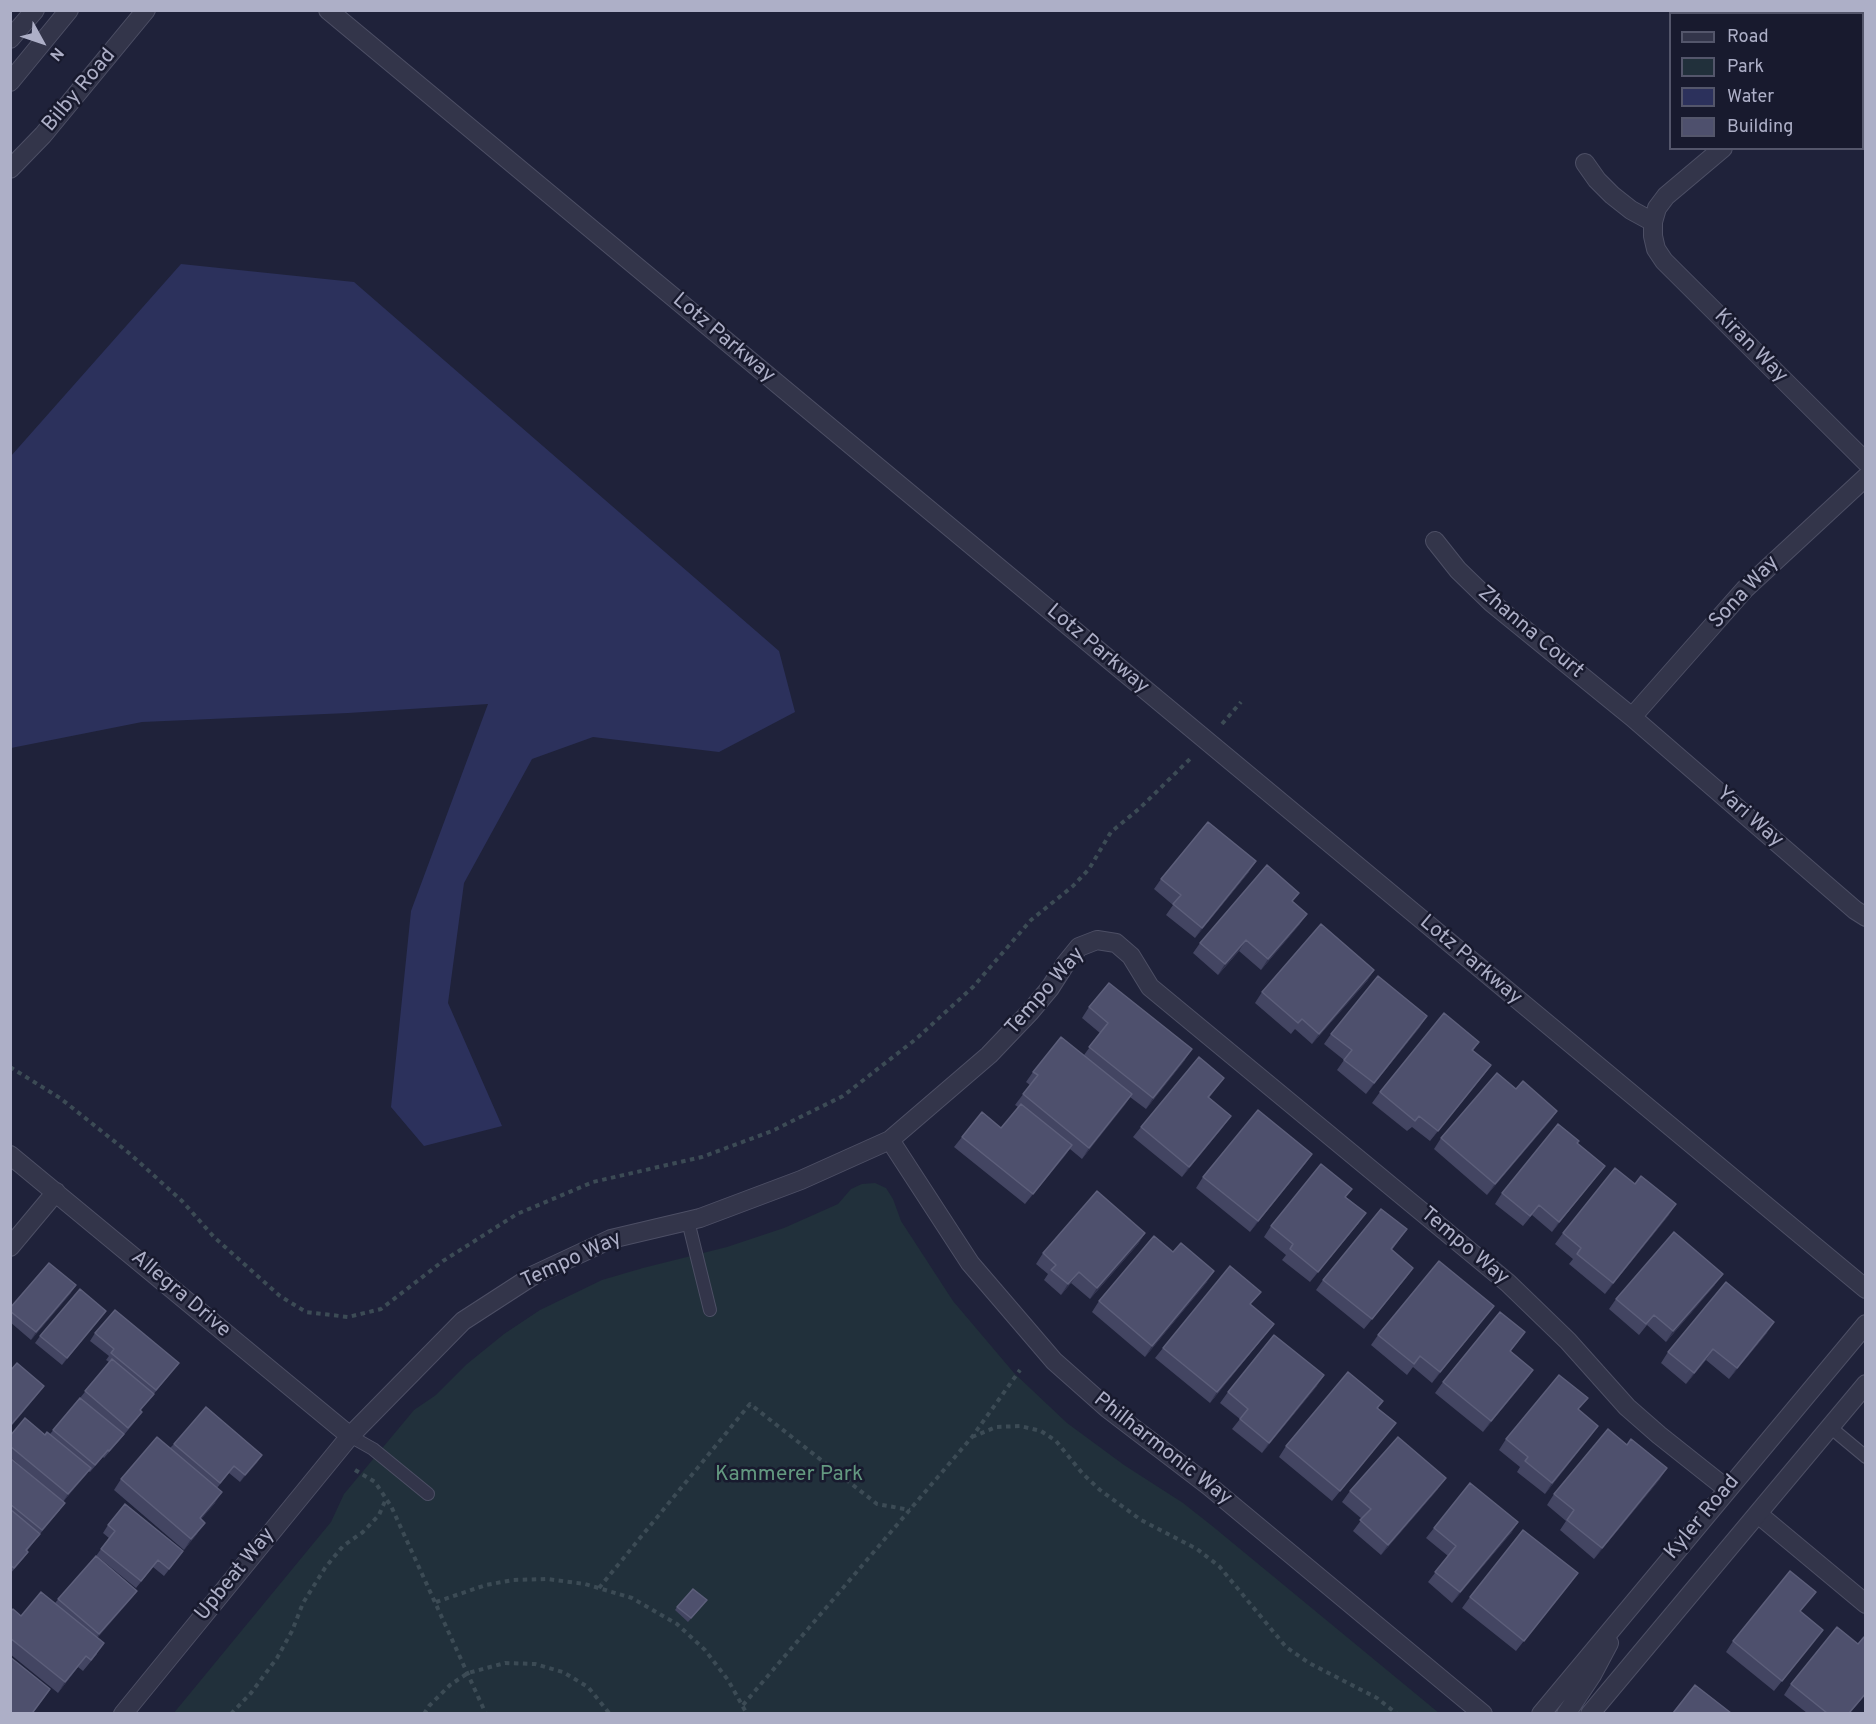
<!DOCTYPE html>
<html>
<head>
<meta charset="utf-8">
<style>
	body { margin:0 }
	#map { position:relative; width:1876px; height:1724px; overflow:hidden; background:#1f223a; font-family:Overpass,sans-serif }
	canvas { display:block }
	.frame { position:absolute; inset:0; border:12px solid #adafc7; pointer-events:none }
	.legend { position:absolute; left:1669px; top:12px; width:195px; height:138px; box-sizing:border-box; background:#181a2e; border:2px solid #54566b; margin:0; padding:8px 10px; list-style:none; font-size:18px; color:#adafc7 }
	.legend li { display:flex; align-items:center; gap:12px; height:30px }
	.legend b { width:30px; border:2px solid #54566b }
	.north { position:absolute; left:12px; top:12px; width:60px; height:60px; -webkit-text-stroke:4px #181a2e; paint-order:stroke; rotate:130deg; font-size:16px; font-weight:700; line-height:24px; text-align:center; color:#adafc7 }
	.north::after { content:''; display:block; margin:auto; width:21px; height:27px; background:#adafc7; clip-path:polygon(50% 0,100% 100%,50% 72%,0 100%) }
</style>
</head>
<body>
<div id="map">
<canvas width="1876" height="1724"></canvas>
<div class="frame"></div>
<ul class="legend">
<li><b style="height:8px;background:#33354a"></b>Road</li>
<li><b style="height:16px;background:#21303b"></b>Park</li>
<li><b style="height:16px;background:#2c315c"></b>Water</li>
<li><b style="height:16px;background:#4e506d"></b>Building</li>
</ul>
<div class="north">N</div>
</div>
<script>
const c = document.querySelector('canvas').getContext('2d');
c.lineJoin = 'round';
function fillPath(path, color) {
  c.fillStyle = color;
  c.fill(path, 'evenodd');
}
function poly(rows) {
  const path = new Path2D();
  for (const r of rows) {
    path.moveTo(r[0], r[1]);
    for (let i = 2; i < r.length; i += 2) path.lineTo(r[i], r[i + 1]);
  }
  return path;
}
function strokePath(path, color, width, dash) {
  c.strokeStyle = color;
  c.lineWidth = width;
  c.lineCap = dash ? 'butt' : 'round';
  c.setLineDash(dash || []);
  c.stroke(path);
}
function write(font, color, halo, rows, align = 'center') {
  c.font = font + ' Overpass,sans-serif';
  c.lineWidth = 5;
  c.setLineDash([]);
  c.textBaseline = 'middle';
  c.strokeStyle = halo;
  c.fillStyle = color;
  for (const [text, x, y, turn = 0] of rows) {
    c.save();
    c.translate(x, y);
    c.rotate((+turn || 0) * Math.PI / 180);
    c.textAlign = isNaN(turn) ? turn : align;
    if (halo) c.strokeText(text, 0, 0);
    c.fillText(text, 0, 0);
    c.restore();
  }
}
fillPath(poly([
	[875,1183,886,1188,893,1199,901,1221,953,1301,1014,1373,1067,1423,1124,1465,1183,1503,1211,1525,1439,1713,173,1714,331,1522,344,1494,414,1410,436,1395,467,1364,504,1334,540,1310,602,1280,643,1268,727,1247,784,1228,838,1204,851,1189,862,1184]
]), '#21303b');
fillPath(poly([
	[181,264,354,282,779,651,795,712,719,752,593,737,532,759,464,883,448,1003,502,1126,424,1146,391,1107,411,911,488,704,348,713,142,722,11,748,11,456]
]), '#2c315c');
const service = poly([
	[688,1221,710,1310],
	[1830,1427,1866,1457],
	[350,1436,373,1449,428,1494]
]);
const minor = poly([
	[328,10,1866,1289],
	[1862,32,1866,29],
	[10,82,69,10],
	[1723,148,1666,196,1657,208,1653,222,1653,236,1656,249,1664,261,1866,462],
	[1585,163,1597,180,1612,195,1631,210,1653,222],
	[1435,541,1458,570,1492,603,1632,717,1855,910,1866,917],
	[1632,717,1745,589,1866,477],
	[890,1140,970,1263,1054,1361,1107,1408,1209,1486,1483,1714],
	[10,1155,350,1436],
	[10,1247,56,1192],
	[1758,1514,1866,1604],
	[123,1714,350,1436,463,1321,534,1275,611,1239,700,1218,801,1180,890,1140,989,1055,1030,1012,1050,988,1066,963,1079,947,1097,940,1116,943,1131,956,1150,987,1508,1283,1568,1341,1627,1407,1659,1435,1727,1489]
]);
const tertiary = poly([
	[10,39,35,10],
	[10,169,43,135,146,10],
	[1541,1714,1866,1324],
	[1566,1714,1592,1675,1609,1643],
	[1590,1714,1866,1384]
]);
strokePath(service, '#4d4f65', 14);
strokePath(minor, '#4d4f65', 20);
strokePath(tertiary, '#4d4f65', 20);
strokePath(poly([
	[1222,724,1241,702],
	[10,1067,60,1098,129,1153,182,1201,214,1237,280,1296,306,1312,348,1317,381,1309,443,1261,517,1214,593,1182,702,1157,772,1131,843,1096,916,1039,973,987,1031,920,1073,886,1089,869,1111,832,1140,808,1191,758],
	[972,1437,996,1427,1020,1426,1041,1431,1056,1441,1083,1474,1100,1490,1141,1520,1197,1549,1219,1566,1286,1647,1309,1663,1377,1698,1397,1714],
	[355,1470,375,1482,391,1506,486,1714],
	[599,1588,750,1404,877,1504,910,1510],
	[436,1602,486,1585,513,1580,547,1579,585,1584,632,1598,677,1624,705,1650,728,1680,747,1714],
	[743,1705,972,1437,1020,1370],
	[231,1714,251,1693,277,1658,292,1631,303,1603,325,1568,343,1546,363,1532,379,1515,386,1499],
	[424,1714,429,1706,450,1685,468,1673,505,1663,535,1664,563,1672,588,1687,610,1714]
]), '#3c4b55', 4, [4.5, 4.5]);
strokePath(service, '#33354a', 12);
strokePath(minor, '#33354a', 18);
strokePath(tertiary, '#33354a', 18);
fillPath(poly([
	[1249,872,1195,938,1166,915,1173,905,1154,889,1161,879],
	[1293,902,1300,924,1261,970,1239,951,1218,975,1193,953,1200,943],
	[1374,970,1367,981,1312,1044,1295,1029,1291,1034,1255,1003,1262,992],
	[1089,1007,1185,1060,1146,1109,1130,1097,1082,1159,1070,1149,1025,1204,954,1147,962,1137,1001,1128,1018,1107,1015,1105,1030,1085,1026,1082,1033,1072,1084,1055,1100,1033,1082,1018],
	[1420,1027,1366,1094,1337,1070,1344,1060,1324,1044,1331,1034],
	[1479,1042,1473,1051,1491,1066,1483,1076,1430,1141,1412,1127,1407,1131,1372,1103,1380,1092],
	[1224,1078,1209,1098,1223,1127,1182,1177,1133,1137,1141,1127],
	[1516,1089,1557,1111,1550,1121,1487,1195,1434,1149,1441,1138],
	[1577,1143,1605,1166,1597,1176,1552,1232,1532,1215,1523,1226,1495,1204,1502,1193],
	[1312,1154,1305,1164,1250,1232,1196,1188,1203,1177],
	[1346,1197,1366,1213,1358,1224,1310,1282,1282,1260,1286,1255,1264,1237,1271,1226],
	[1669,1215,1605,1294,1569,1264,1573,1259,1555,1244,1563,1233],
	[1407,1229,1392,1250,1413,1268,1406,1278,1364,1329,1316,1290,1323,1280],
	[1145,1233,1138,1244,1090,1299,1071,1283,1061,1295,1044,1280,1048,1274,1036,1264,1043,1253],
	[1173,1252,1207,1282,1145,1357,1092,1312,1099,1301],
	[1715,1285,1666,1342,1647,1325,1639,1335,1609,1309,1616,1299],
	[71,1293,31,1340,10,1322,10,1308],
	[1251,1305,1274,1324,1266,1334,1210,1403,1155,1358,1163,1348],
	[106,1311,62,1365,35,1343,40,1336],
	[1486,1316,1432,1383,1413,1367,1407,1375,1371,1345,1378,1335],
	[1525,1332,1511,1351,1533,1370,1526,1380,1483,1432,1435,1393,1443,1382],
	[95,1333,179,1363,140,1411,142,1412,137,1419,119,1441,104,1458,103,1457,90,1472,88,1471,63,1502,10,1457,10,1436,50,1434,80,1398,109,1362,106,1360,109,1356,90,1341],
	[1767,1333,1729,1379,1706,1360,1686,1384,1661,1363,1668,1352],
	[1317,1386,1262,1453,1232,1429,1240,1419,1220,1403,1228,1392],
	[1383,1401,1378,1408,1396,1423,1388,1433,1332,1501,1279,1457,1286,1446],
	[1579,1410,1598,1426,1545,1494,1517,1472,1520,1467,1499,1450,1506,1439],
	[174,1444,262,1455,240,1482,229,1473,217,1488,215,1503,201,1519,197,1534,184,1550,114,1490,121,1479,170,1448],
	[10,1458,60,1510,40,1534,27,1551,28,1552,23,1559,10,1574],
	[1660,1479,1594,1559,1560,1530,1566,1521,1547,1505,1554,1494],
	[1438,1489,1381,1555,1353,1531,1362,1519,1342,1502,1350,1491],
	[1518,1522,1511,1533,1452,1603,1428,1582,1448,1556,1426,1538,1434,1528],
	[108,1525,178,1558,164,1576,153,1567,136,1588,97,1556,137,1591,97,1638,97,1654,83,1671,78,1667,58,1693,10,1654,10,1612,21,1616,55,1603,96,1556,109,1538,103,1533],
	[1578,1573,1516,1651,1462,1608,1470,1597],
	[1808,1602,1800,1611,1823,1630,1815,1640,1774,1691,1726,1652,1733,1641],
	[704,1604,688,1622,675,1610,677,1607],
	[1866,1638,1866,1694,1850,1713,1807,1713,1784,1695,1791,1684,1858,1644]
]), '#434562');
fillPath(poly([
	[1256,861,1249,872,1195,938,1202,928],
	[1307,914,1300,924,1261,970,1268,959],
	[1246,940,1239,951,1218,975,1225,964],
	[1374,970,1367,981,1312,1044,1319,1034],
	[1427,1016,1420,1027,1366,1094,1374,1083],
	[1192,1049,1185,1060,1146,1109,1153,1098],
	[1491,1065,1483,1076,1430,1141,1438,1131],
	[1132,1094,1125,1105,1082,1159,1089,1148],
	[1557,1111,1550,1121,1487,1195,1495,1184],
	[1231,1116,1223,1127,1182,1177,1189,1167],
	[1072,1145,1065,1156,1025,1204,1033,1194],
	[1312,1154,1305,1164,1250,1232,1258,1221],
	[1605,1166,1597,1176,1552,1232,1559,1222],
	[1676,1204,1669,1215,1605,1294,1613,1283],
	[1366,1213,1358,1224,1310,1282,1318,1272],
	[1145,1233,1138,1244,1090,1299,1097,1288],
	[1413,1268,1406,1278,1364,1329,1372,1319],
	[1214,1271,1207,1282,1145,1357,1152,1346],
	[1079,1272,1071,1283,1061,1295,1068,1284],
	[1723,1274,1715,1285,1666,1342,1673,1331],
	[76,1285,71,1293,31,1340,36,1332],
	[1494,1306,1486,1316,1432,1383,1440,1372],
	[106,1311,101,1318,62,1365,67,1358],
	[1774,1322,1767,1333,1729,1379,1737,1368],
	[1274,1324,1266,1334,1210,1403,1217,1392],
	[1713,1349,1706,1360,1686,1384,1694,1373],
	[1533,1370,1526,1380,1483,1432,1491,1421],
	[1324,1375,1317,1386,1262,1453,1269,1443],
	[44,1386,39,1393,10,1428,10,1426],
	[1598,1426,1591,1436,1545,1494,1552,1483],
	[262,1455,257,1463,240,1482,245,1475],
	[91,1468,86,1475,63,1502,68,1494],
	[1667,1468,1660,1479,1594,1559,1602,1548],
	[1446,1478,1438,1489,1381,1555,1388,1545],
	[222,1492,215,1503,193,1529,200,1518],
	[1518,1522,1511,1533,1452,1603,1460,1592],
	[205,1523,197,1534,184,1550,191,1539],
	[1578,1573,1570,1584,1516,1651,1524,1641],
	[137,1591,132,1598,94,1642,99,1634],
	[86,1656,78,1667,58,1693,65,1682],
	[1866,1693,1866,1694,1850,1713,1849,1713]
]), '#30324d');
const building = poly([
	[1208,822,1256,861,1202,928,1173,904,1181,895,1161,879,1208,822],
	[1267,865,1299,893,1292,901,1307,914,1268,959,1246,940,1225,964,1200,943,1267,865],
	[1321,924,1374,970,1319,1034,1302,1019,1298,1023,1262,992,1321,924],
	[1378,976,1427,1016,1374,1083,1344,1060,1352,1050,1331,1034,1378,976],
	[1109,983,1192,1049,1153,1098,1089,1047,1108,1023,1089,1007,1109,983],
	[1444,1013,1479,1042,1472,1050,1491,1065,1438,1131,1419,1116,1415,1121,1380,1092,1444,1013],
	[1061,1037,1132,1094,1089,1148,1023,1094,1038,1075,1033,1072,1061,1037],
	[1199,1057,1224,1078,1208,1097,1231,1116,1189,1167,1141,1127,1199,1057],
	[1497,1073,1516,1089,1523,1081,1557,1111,1495,1184,1441,1138,1497,1073],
	[1021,1104,1072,1145,1033,1194,962,1137,982,1112,1001,1128,1021,1104],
	[1258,1110,1312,1154,1258,1221,1203,1177,1258,1110],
	[1558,1124,1579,1141,1577,1143,1605,1166,1559,1222,1539,1205,1530,1216,1502,1193,1558,1124],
	[1321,1164,1352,1189,1345,1197,1366,1213,1318,1272,1290,1249,1293,1244,1271,1226,1321,1164],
	[1615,1168,1635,1184,1641,1176,1676,1204,1613,1283,1577,1254,1581,1248,1563,1233,1615,1168],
	[1097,1191,1145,1233,1097,1288,1079,1272,1068,1284,1051,1270,1056,1265,1043,1253,1097,1191],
	[1381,1209,1407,1229,1391,1249,1413,1268,1372,1319,1323,1280,1381,1209],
	[1674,1232,1723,1274,1673,1331,1654,1315,1646,1324,1616,1299,1674,1232],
	[1154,1236,1173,1252,1181,1243,1214,1271,1152,1346,1099,1301,1154,1236],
	[1439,1261,1494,1306,1440,1372,1420,1356,1414,1364,1378,1335,1439,1261],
	[49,1263,76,1285,36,1332,10,1311,10,1308,49,1263],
	[1230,1266,1261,1292,1250,1304,1274,1324,1217,1392,1163,1348,1230,1266],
	[1726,1282,1774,1322,1737,1368,1713,1349,1694,1373,1668,1352,1726,1282],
	[80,1289,106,1311,67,1358,40,1336,80,1289],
	[115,1310,179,1363,156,1390,111,1353,114,1349,95,1333,115,1310],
	[1500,1312,1525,1332,1510,1351,1533,1370,1491,1421,1443,1382,1500,1312],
	[1274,1335,1324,1375,1269,1443,1240,1419,1248,1409,1228,1392,1274,1335],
	[112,1359,154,1394,140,1410,142,1412,128,1428,85,1391,112,1359],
	[17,1363,44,1386,10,1426,10,1371,17,1363],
	[1348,1372,1383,1401,1377,1408,1396,1423,1340,1491,1286,1446,1348,1372],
	[1559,1375,1588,1398,1578,1409,1598,1426,1552,1483,1525,1461,1528,1457,1506,1439,1559,1375],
	[80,1398,124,1434,109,1451,108,1450,95,1465,53,1430,80,1398],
	[206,1407,262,1455,245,1475,234,1466,220,1483,174,1444,206,1407],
	[25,1418,45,1435,47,1432,91,1468,68,1494,10,1446,10,1436,25,1418],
	[1608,1429,1627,1445,1631,1439,1667,1468,1602,1548,1567,1520,1574,1510,1554,1494,1608,1429],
	[157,1437,222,1492,200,1518,205,1523,191,1539,121,1479,157,1437],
	[1398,1437,1446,1478,1388,1545,1360,1520,1371,1509,1350,1491,1398,1437],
	[10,1458,65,1503,42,1530,10,1504,10,1458],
	[1470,1483,1518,1522,1460,1592,1435,1572,1456,1546,1434,1528,1470,1483],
	[125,1504,183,1551,169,1569,158,1560,141,1581,101,1549,115,1531,108,1525,125,1504],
	[10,1509,40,1534,26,1550,28,1552,14,1568,10,1565,10,1509],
	[1523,1530,1578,1573,1524,1641,1470,1597,1523,1530],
	[96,1556,137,1591,99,1634,58,1599,96,1556],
	[1790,1571,1816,1592,1800,1611,1823,1630,1782,1681,1733,1641,1790,1571],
	[693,1589,707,1600,691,1618,677,1607,693,1589],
	[41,1592,104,1643,91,1660,86,1656,65,1682,10,1638,10,1612,13,1609,21,1616,41,1592],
	[1837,1627,1858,1644,1864,1637,1866,1638,1866,1693,1849,1713,1827,1713,1791,1684,1837,1627],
	[10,1657,50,1689,33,1712,35,1713,10,1713,10,1657],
	[1695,1685,1731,1713,1673,1713,1695,1685]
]);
fillPath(building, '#4e506d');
strokePath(building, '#5d5f7b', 1.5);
write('21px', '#adafc7', '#181a2e', [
	["Bilby Road",80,91,-50],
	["Lotz Parkway",723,339,40],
	["Kiran Way",1750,347,45],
	["Sona Way",1745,593,-47],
	["Zhanna Court",1530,633,40],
	["Lotz Parkway",1097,650,40],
	["Yari Way",1749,818,41],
	["Lotz Parkway",1470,961,40],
	["Tempo Way",1046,992,-49],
	["Tempo Way",1464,1247,40],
	["Tempo Way",572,1261,-25],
	["Allegra Drive",180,1295,40],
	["Philharmonic Way",1162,1450,38],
	["Kyler Road",1703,1518,-50],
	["Upbeat Way",236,1575,-51]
]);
write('21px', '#639980', '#181a2e', [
	["Kammerer Park",789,1476]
]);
</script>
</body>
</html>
